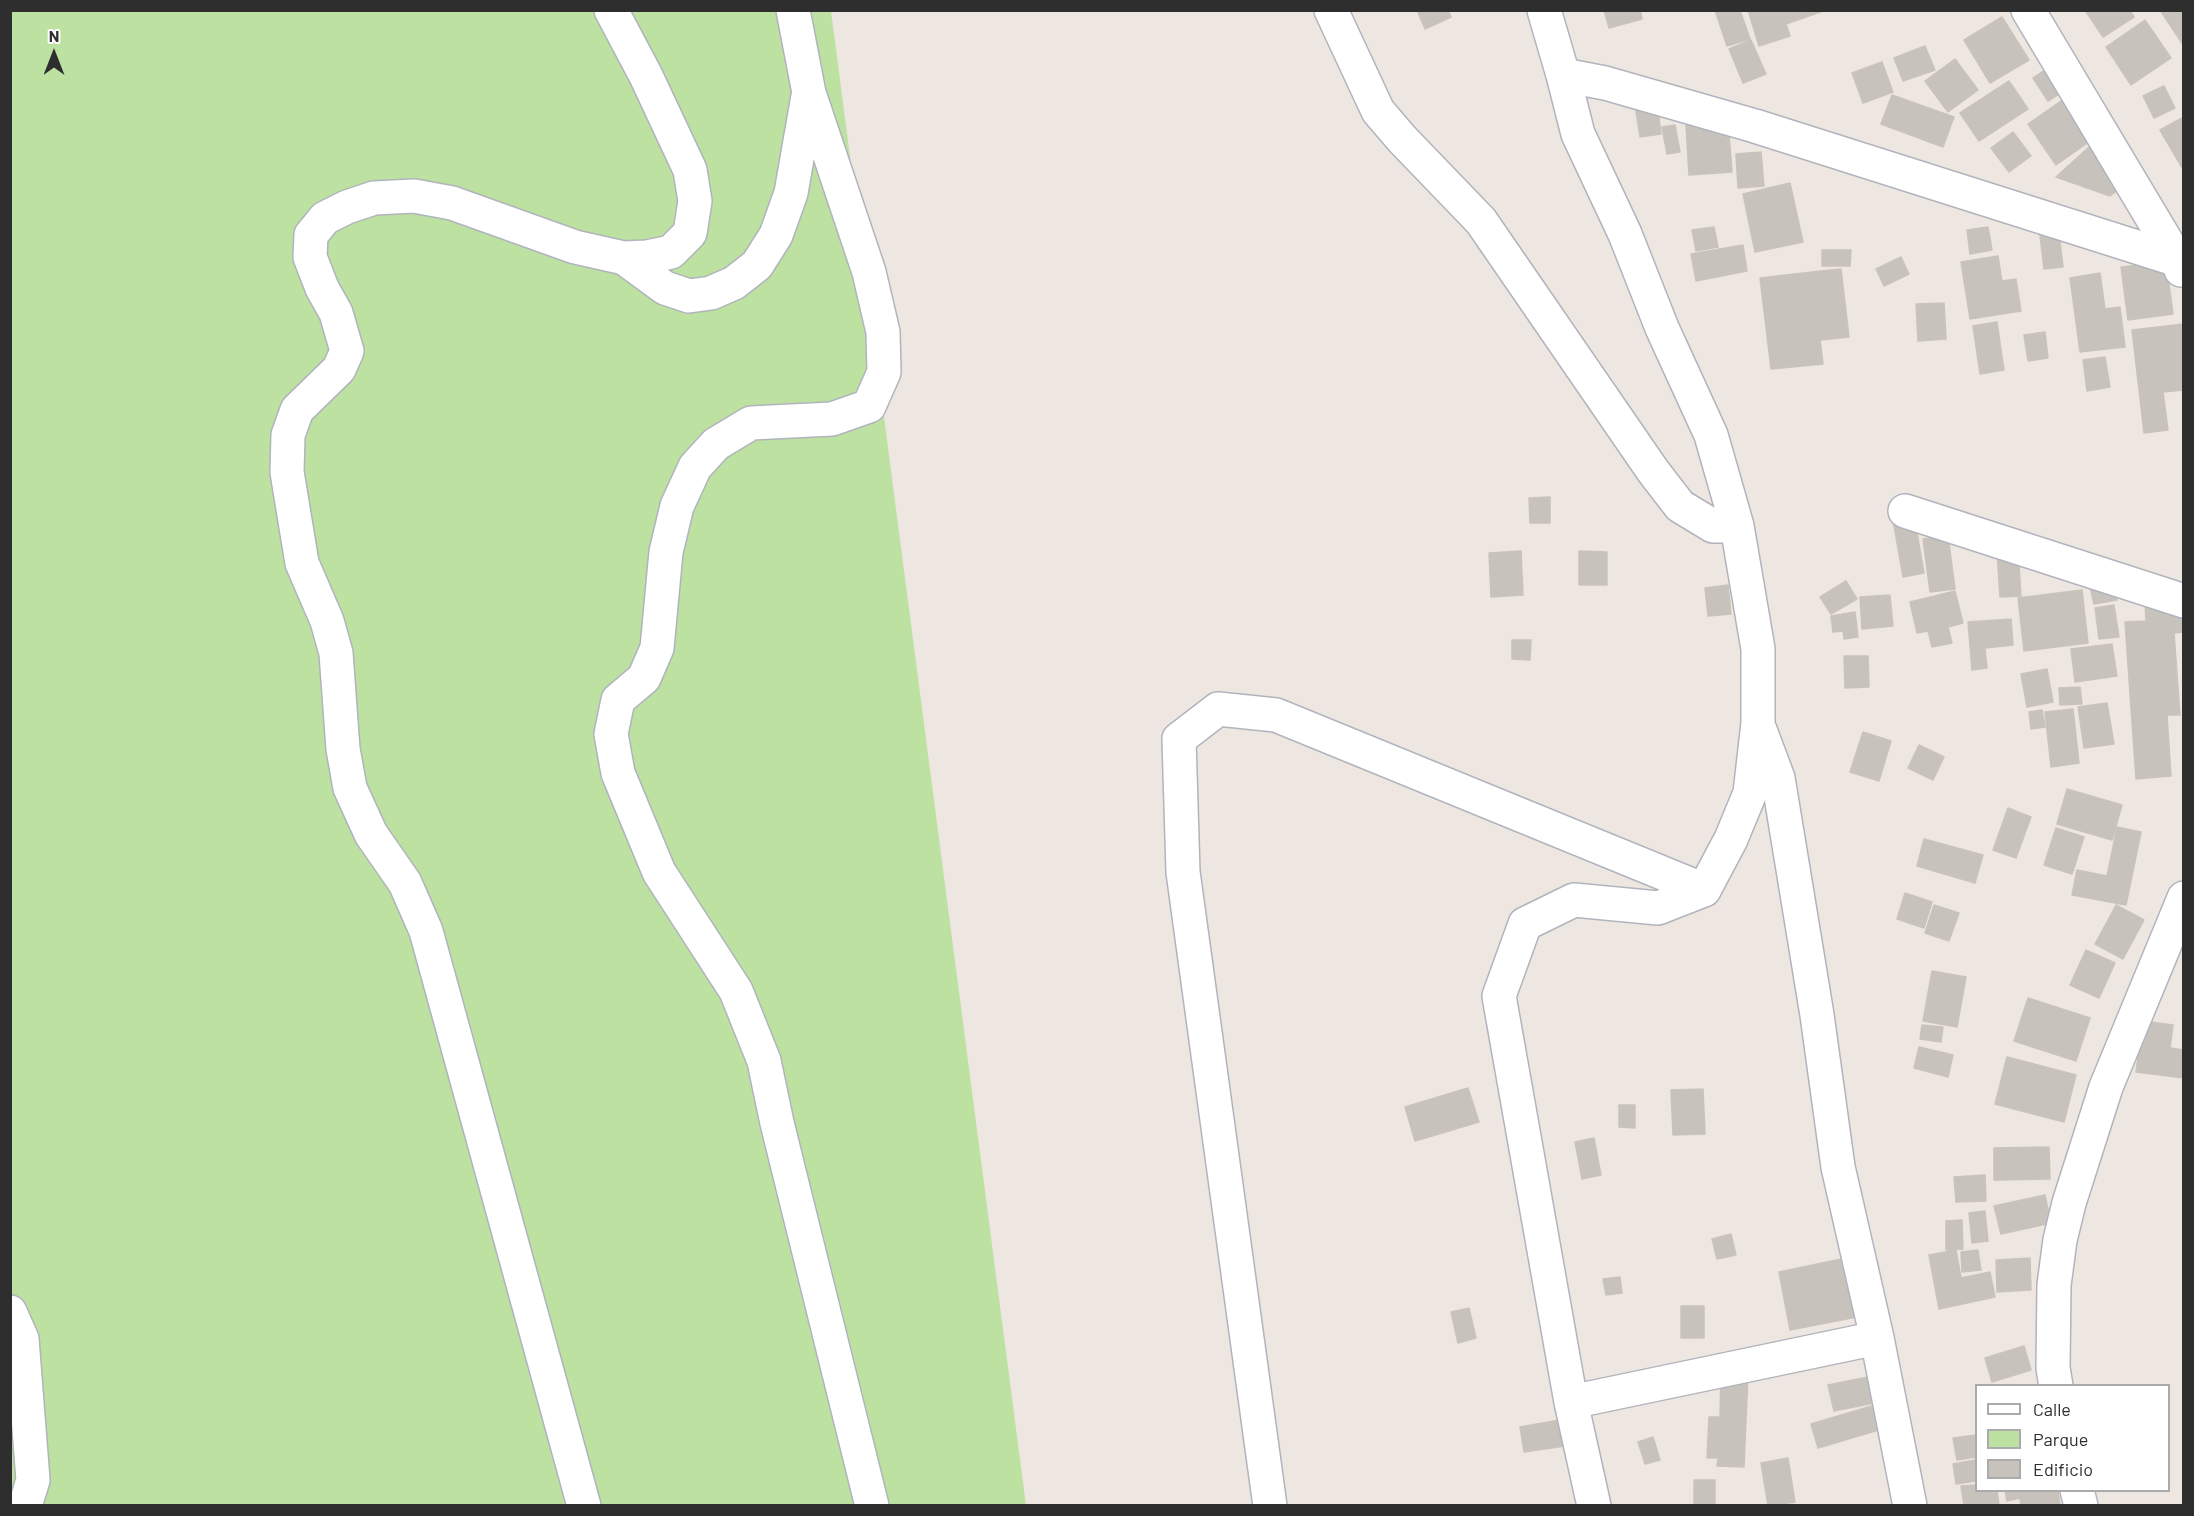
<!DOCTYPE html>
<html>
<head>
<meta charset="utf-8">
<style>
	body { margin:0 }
	#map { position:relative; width:2194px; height:1516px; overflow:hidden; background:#eee7e1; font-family:Barlow,sans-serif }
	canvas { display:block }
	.frame { position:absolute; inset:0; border:12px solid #2e2e2e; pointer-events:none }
	.legend { position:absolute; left:1975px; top:1384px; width:195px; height:108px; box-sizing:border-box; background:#fff; border:2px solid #ababab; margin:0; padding:8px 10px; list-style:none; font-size:18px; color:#2e2e2e }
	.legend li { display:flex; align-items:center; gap:12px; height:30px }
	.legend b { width:30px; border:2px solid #ababab }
	.north { position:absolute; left:24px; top:24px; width:60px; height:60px; -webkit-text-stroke:4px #fff; paint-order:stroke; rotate:0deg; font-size:16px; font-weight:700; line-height:24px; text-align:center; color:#2e2e2e }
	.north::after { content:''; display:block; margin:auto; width:21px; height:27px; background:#2e2e2e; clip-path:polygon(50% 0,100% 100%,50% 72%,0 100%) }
</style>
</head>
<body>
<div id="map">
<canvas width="2194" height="1516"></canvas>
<div class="frame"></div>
<ul class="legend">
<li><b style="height:8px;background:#fff"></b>Calle</li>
<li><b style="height:16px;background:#bce1a1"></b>Parque</li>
<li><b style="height:16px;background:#c7c2bc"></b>Edificio</li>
</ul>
<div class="north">N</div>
</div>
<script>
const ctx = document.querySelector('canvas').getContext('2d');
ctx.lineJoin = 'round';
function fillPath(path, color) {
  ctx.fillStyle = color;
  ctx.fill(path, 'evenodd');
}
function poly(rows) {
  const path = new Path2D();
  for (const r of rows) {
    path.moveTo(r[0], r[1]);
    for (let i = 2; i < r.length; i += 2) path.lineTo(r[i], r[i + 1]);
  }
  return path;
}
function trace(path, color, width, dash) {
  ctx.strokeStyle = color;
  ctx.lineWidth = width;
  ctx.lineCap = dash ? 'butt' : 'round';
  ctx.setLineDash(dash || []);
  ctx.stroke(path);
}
const green = poly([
	[10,11,831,11,1026,1505,11,1505]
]);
const building = poly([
	[1417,10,1448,10,1451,17,1425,29,1417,10],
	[1604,10,1640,10,1642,19,1609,28,1604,10],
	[1715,10,1740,10,1750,39,1727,46,1715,10],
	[1748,10,1826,10,1786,24,1790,36,1759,46,1748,10],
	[2085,10,2130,10,2134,17,2103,37,2085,10],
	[2160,10,2184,10,2184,46,2160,10],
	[2002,17,2029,60,1990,83,1964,40,2002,17],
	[2145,20,2171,58,2131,85,2106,47,2145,20],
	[1751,40,1766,74,1743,83,1729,49,1751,40],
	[1925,46,1935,70,1903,81,1894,58,1925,46],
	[1955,59,1978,90,1948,112,1925,81,1955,59],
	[1882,62,1893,92,1863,103,1852,73,1882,62],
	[2056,63,2072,86,2048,101,2033,78,2056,63],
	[2009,81,2028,109,1979,141,1960,113,2009,81],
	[2164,86,2175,108,2154,118,2143,96,2164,86],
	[2071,94,2099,135,2056,165,2028,124,2071,94],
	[1892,95,1954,117,1943,147,1881,124,1892,95],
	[1657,102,1661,134,1640,137,1635,105,1657,102],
	[2184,117,2184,171,2160,130,2184,117],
	[1728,122,1732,172,1689,175,1686,125,1728,122],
	[1675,125,1680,152,1667,154,1662,127,1675,125],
	[2013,132,2031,156,2009,172,1991,148,2013,132],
	[2090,146,2128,182,2110,196,2056,177,2090,146],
	[1761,152,1764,186,1738,188,1736,154,1761,152],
	[1790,183,1803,242,1755,252,1743,194,1790,183],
	[2058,225,2063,267,2044,269,2039,227,2058,225],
	[1714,227,1718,247,1696,251,1692,230,1714,227],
	[1988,227,1992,250,1970,254,1967,230,1988,227],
	[1743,245,1747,271,1696,281,1691,254,1743,245],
	[1822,250,1851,250,1850,266,1822,266,1822,250],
	[1998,256,2002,281,2016,279,2021,311,1970,319,1961,262,1998,256],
	[1901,257,1909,274,1884,286,1876,269,1901,257],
	[2166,262,2173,314,2128,320,2121,267,2166,262],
	[1841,269,1849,337,1820,340,1812,272,1841,269],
	[1812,272,1823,364,1771,369,1760,278,1812,272],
	[2100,273,2105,309,2120,307,2125,347,2080,352,2070,278,2100,273],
	[1944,303,1946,339,1918,341,1916,304,1944,303],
	[1997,322,2004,370,1980,374,1973,326,1997,322],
	[2184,324,2184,390,2163,392,2168,430,2144,433,2132,330,2184,324],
	[2045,332,2048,358,2028,361,2024,335,2045,332],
	[2105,357,2110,387,2087,391,2083,360,2105,357],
	[1550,497,1550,523,1530,523,1529,498,1550,497],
	[1914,516,1924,573,1903,577,1893,520,1914,516],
	[1948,535,1955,589,1930,592,1923,539,1948,535],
	[2018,550,2021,596,2000,597,1997,551,2018,550],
	[1521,551,1523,595,1491,597,1489,553,1521,551],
	[1579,551,1607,552,1607,585,1579,585,1579,551],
	[1846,581,1857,599,1831,614,1820,597,1846,581],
	[2112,582,2117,600,2094,604,2090,587,2112,582],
	[1728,585,1731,614,1708,616,1705,588,1728,585],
	[2082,590,2088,643,2024,651,2018,598,2082,590],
	[1955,591,1963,623,1948,627,1952,643,1932,647,1928,631,1917,633,1910,602,1955,591],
	[1890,595,1893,626,1862,629,1860,597,1890,595],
	[2145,601,2184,612,2184,632,2174,633,2180,715,2167,715,2171,776,2136,779,2125,622,2146,621,2145,601],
	[2114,605,2119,637,2099,639,2095,608,2114,605],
	[1855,612,1858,637,1844,639,1843,631,1833,632,1831,616,1855,612],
	[2011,619,2013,645,1985,648,1987,668,1972,670,1968,622,2011,619],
	[1512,640,1531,640,1530,660,1512,659,1512,640],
	[2112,644,2117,676,2075,682,2071,649,2112,644],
	[1844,656,1868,656,1869,687,1845,688,1844,656],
	[2047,669,2053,702,2027,707,2021,674,2047,669],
	[2080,687,2082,704,2060,705,2059,688,2080,687],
	[2107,703,2114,744,2084,748,2078,707,2107,703],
	[2073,709,2079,763,2051,767,2045,712,2073,709],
	[2042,710,2045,727,2031,729,2029,712,2042,710],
	[1863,732,1891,741,1879,781,1850,772,1863,732],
	[1919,745,1944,757,1933,780,1908,768,1919,745],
	[2067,789,2122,805,2112,840,2057,824,2067,789],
	[2008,808,2031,817,2016,858,1993,850,2008,808],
	[2117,827,2141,832,2126,905,2072,895,2077,870,2107,876,2117,827],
	[2056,828,2084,837,2072,874,2044,865,2056,828],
	[1924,839,1983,855,1975,883,1917,866,1924,839],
	[1905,893,1932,902,1924,928,1897,919,1905,893],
	[1934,905,1959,913,1949,941,1925,933,1934,905],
	[2116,905,2144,920,2123,959,2095,944,2116,905],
	[2086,950,2115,963,2099,998,2070,985,2086,950],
	[1932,971,1966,977,1957,1027,1923,1021,1932,971],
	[2028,998,2090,1018,2076,1061,2014,1041,2028,998],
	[2143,1021,2173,1025,2170,1048,2184,1050,2184,1078,2136,1072,2143,1021],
	[1922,1025,1943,1027,1941,1042,1920,1039,1922,1025],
	[1919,1047,1953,1055,1948,1077,1914,1068,1919,1047],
	[2007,1057,2076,1075,2064,1122,1995,1104,2007,1057],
	[1468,1088,1479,1122,1415,1141,1405,1107,1468,1088],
	[1703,1089,1705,1134,1673,1135,1671,1090,1703,1089],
	[1619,1105,1635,1105,1635,1128,1619,1127,1619,1105],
	[1594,1138,1601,1175,1582,1179,1575,1142,1594,1138],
	[2049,1147,2050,1179,1994,1180,1994,1148,2049,1147],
	[1985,1175,1986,1201,1956,1202,1954,1177,1985,1175],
	[2045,1195,2051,1223,2001,1234,1994,1206,2045,1195],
	[1985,1211,1988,1241,1972,1243,1969,1213,1985,1211],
	[1962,1220,1963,1249,1946,1250,1946,1221,1962,1220],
	[1731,1234,1736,1255,1717,1259,1712,1239,1731,1234],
	[1956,1250,1961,1278,1990,1272,1995,1297,1939,1309,1929,1255,1956,1250],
	[1978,1250,1981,1270,1962,1272,1961,1252,1978,1250],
	[1846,1258,1857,1317,1790,1330,1779,1272,1846,1258],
	[2030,1258,2031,1290,1997,1292,1996,1260,2030,1258],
	[1620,1277,1622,1293,1606,1295,1603,1279,1620,1277],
	[1681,1306,1704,1306,1704,1338,1681,1338,1681,1306],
	[1469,1308,1476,1338,1458,1343,1451,1312,1469,1308],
	[2024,1346,2031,1370,1992,1382,1985,1358,2024,1346],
	[1721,1373,1748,1374,1744,1467,1717,1466,1718,1458,1707,1458,1709,1417,1720,1417,1721,1373],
	[1873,1376,1879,1402,1834,1411,1828,1385,1873,1376],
	[1875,1405,1882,1429,1818,1448,1811,1424,1875,1405],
	[1560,1420,1565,1446,1524,1452,1520,1427,1560,1420],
	[1976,1435,1976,1457,1957,1460,1953,1438,1976,1435],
	[1653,1437,1660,1460,1645,1464,1638,1442,1653,1437],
	[1788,1458,1795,1502,1768,1506,1761,1463,1788,1458],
	[1976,1460,1976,1481,1956,1484,1953,1464,1976,1460],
	[1694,1480,1715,1480,1715,1506,1694,1506,1694,1480],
	[1976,1485,1976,1490,1997,1490,1999,1506,1964,1506,1961,1486,1976,1485],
	[2005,1490,2058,1490,2060,1506,2021,1506,2020,1498,2007,1501,2005,1490]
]);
const street = poly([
	[793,10,809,93,869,272,883,332,884,372,869,406,832,419,751,423,716,444,695,467,677,506,666,552,657,648,644,678,618,700,611,734,618,773,659,872,736,991,764,1061,777,1123,872,1506],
	[1331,10,1378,111,1402,139,1481,221,1653,471,1680,506,1713,526,1737,526],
	[1544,10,1563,75,1605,83,1755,126,2184,262],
	[2028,10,2178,261,2181,270],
	[1563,75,1578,134,1625,234,1662,328,1711,435,1737,526,1758,649,1758,723,1750,793,1731,839,1704,890,1658,908,1574,900,1525,924,1499,996,1571,1402,1594,1506],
	[624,258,665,288,689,296,711,293,734,283,757,265,776,235,791,193,808,96],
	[1905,511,2184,601],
	[1760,730,1778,778,1817,1015,1838,1167,1877,1338,1910,1506],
	[10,1312,22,1339,33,1480,25,1506],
	[2056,1386,2053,1368,2054,1285,2060,1240,2069,1203,2106,1087,2184,898],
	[1571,1402,1877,1338],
	[2077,1490,2081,1506],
	[584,1506,426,931,405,883,371,834,350,788,343,749,336,653,327,621,302,563,287,472,288,435,297,410,339,369,347,351,336,313,322,288,310,257,311,235,325,218,347,207,374,198,414,196,452,203,575,247,624,258,647,257,671,252,690,233,695,201,690,170,646,76,611,10],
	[1270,1506,1183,872,1179,739,1218,709,1276,715,1704,890]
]);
fillPath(green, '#bce1a1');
fillPath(building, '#c7c2bc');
trace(building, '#cac3ba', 1.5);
trace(street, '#b1b4bd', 36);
trace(street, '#fff', 33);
</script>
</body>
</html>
